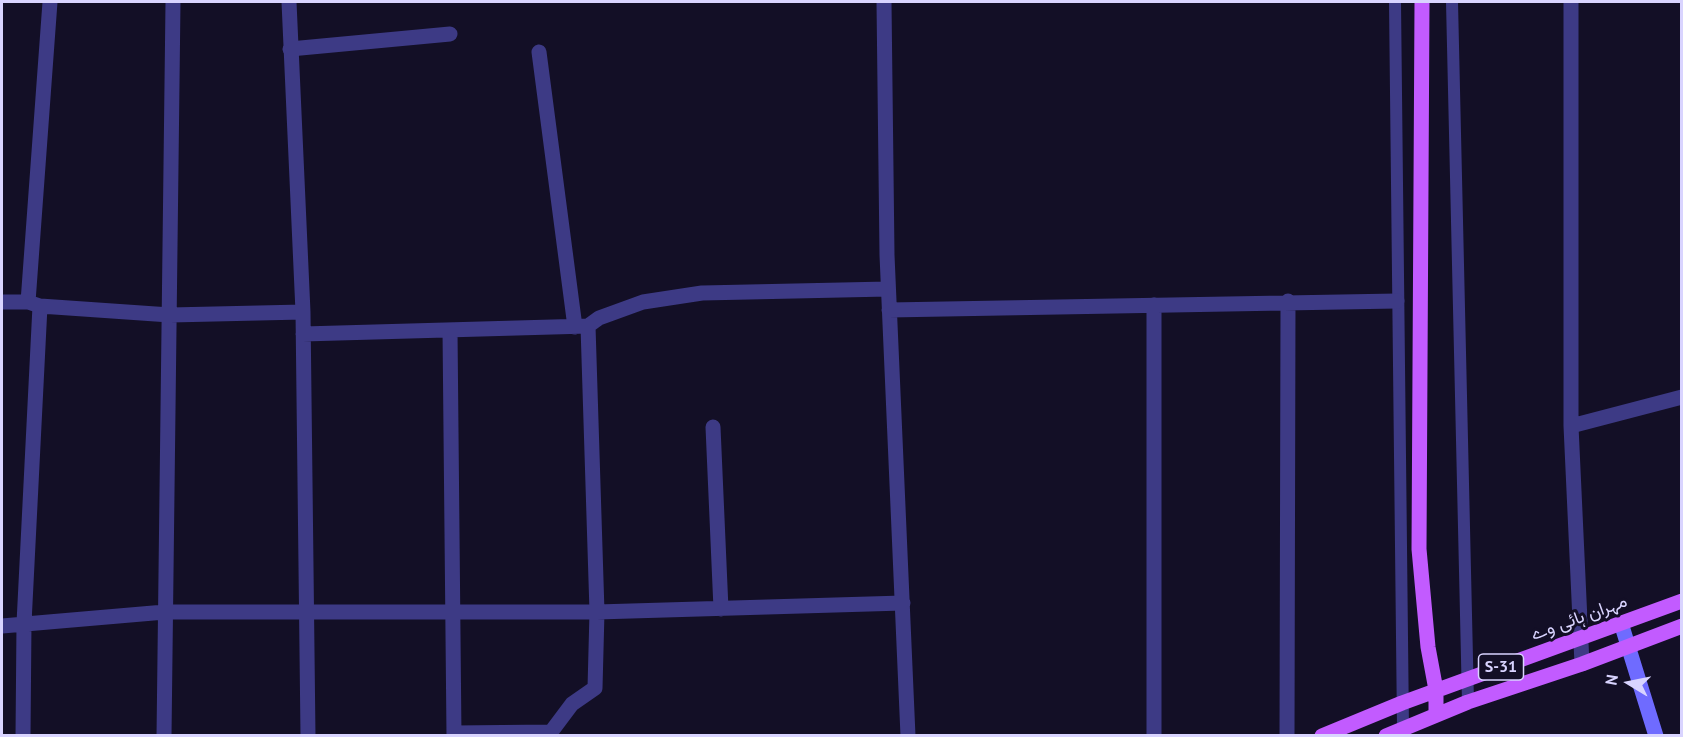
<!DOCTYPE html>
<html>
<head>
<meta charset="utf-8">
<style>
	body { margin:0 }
	#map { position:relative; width:1683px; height:737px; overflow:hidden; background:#130f26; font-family:"PT Sans",sans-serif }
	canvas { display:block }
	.frame { position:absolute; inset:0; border:3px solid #d9d4ff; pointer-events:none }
	.north { position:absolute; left:1599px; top:653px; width:60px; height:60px; -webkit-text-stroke:4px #130f26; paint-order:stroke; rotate:280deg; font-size:16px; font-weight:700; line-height:24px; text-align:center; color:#d9d4ff }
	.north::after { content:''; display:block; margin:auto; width:21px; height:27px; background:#d9d4ff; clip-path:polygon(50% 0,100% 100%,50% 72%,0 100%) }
</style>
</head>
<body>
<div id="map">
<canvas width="1683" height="737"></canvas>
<div class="frame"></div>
<div class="north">N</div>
</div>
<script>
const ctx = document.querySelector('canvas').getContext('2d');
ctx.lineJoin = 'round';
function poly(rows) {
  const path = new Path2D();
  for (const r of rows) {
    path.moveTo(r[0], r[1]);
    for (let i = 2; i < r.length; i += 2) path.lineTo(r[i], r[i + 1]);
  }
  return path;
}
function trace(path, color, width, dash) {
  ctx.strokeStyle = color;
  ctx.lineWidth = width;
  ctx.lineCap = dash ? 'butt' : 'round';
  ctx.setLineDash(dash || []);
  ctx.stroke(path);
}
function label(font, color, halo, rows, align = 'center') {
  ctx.font = font + ' "PT Sans",Vazirmatn,sans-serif';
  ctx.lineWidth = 6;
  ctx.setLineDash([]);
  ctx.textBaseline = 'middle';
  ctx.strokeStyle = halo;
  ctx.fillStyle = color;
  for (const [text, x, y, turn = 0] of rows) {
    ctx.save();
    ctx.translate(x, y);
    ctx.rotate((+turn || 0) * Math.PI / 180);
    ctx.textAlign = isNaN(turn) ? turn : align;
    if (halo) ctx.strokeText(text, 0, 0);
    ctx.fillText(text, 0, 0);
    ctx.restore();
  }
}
const lane = poly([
	[1395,2,1403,728],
	[1452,2,1468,702]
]);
const street = poly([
	[289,2,303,312,308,736],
	[884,2,887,255,908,736],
	[1571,2,1571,426,1582,664],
	[290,49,450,34],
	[539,52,575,327],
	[2,302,28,302,40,306,170,315,303,312],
	[28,302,50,2],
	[889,310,1397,301],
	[450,330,454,736],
	[303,334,588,326,599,318,643,302,702,293,888,289],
	[1571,426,1682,397],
	[713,427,721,609],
	[2,626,165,612,597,612,903,603],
	[454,733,551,732],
	[23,736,24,623,40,306],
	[164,736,173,2],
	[551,736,551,732,572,704,595,688,597,612,588,326],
	[1154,736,1154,305],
	[1287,736,1288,301]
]);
const secondary = poly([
	[1621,623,1656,736]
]);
const primary = poly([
	[1422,2,1419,549,1428,647,1436,690,1436,715],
	[1322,736,1402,703,1682,601],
	[1386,736,1468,702,1582,664,1682,626]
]);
const shields = [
	[1501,667,45]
];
const shieldNames = [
	["S-31",1501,667]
];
const streetNames = [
	["مہران ہائی وے",1579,618,-20]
];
trace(lane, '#3d3a85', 12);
trace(street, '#3d3a85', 15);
trace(secondary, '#6f6bff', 15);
trace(primary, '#c25bff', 15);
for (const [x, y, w] of shields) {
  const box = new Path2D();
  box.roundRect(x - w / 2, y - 13, w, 26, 4.5);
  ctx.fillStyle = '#130f26';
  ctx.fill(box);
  trace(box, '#d9d4ff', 1.5);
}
label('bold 16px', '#d9d4ff', null, shieldNames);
label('18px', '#d9d4ff', '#130f26', streetNames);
</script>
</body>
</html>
